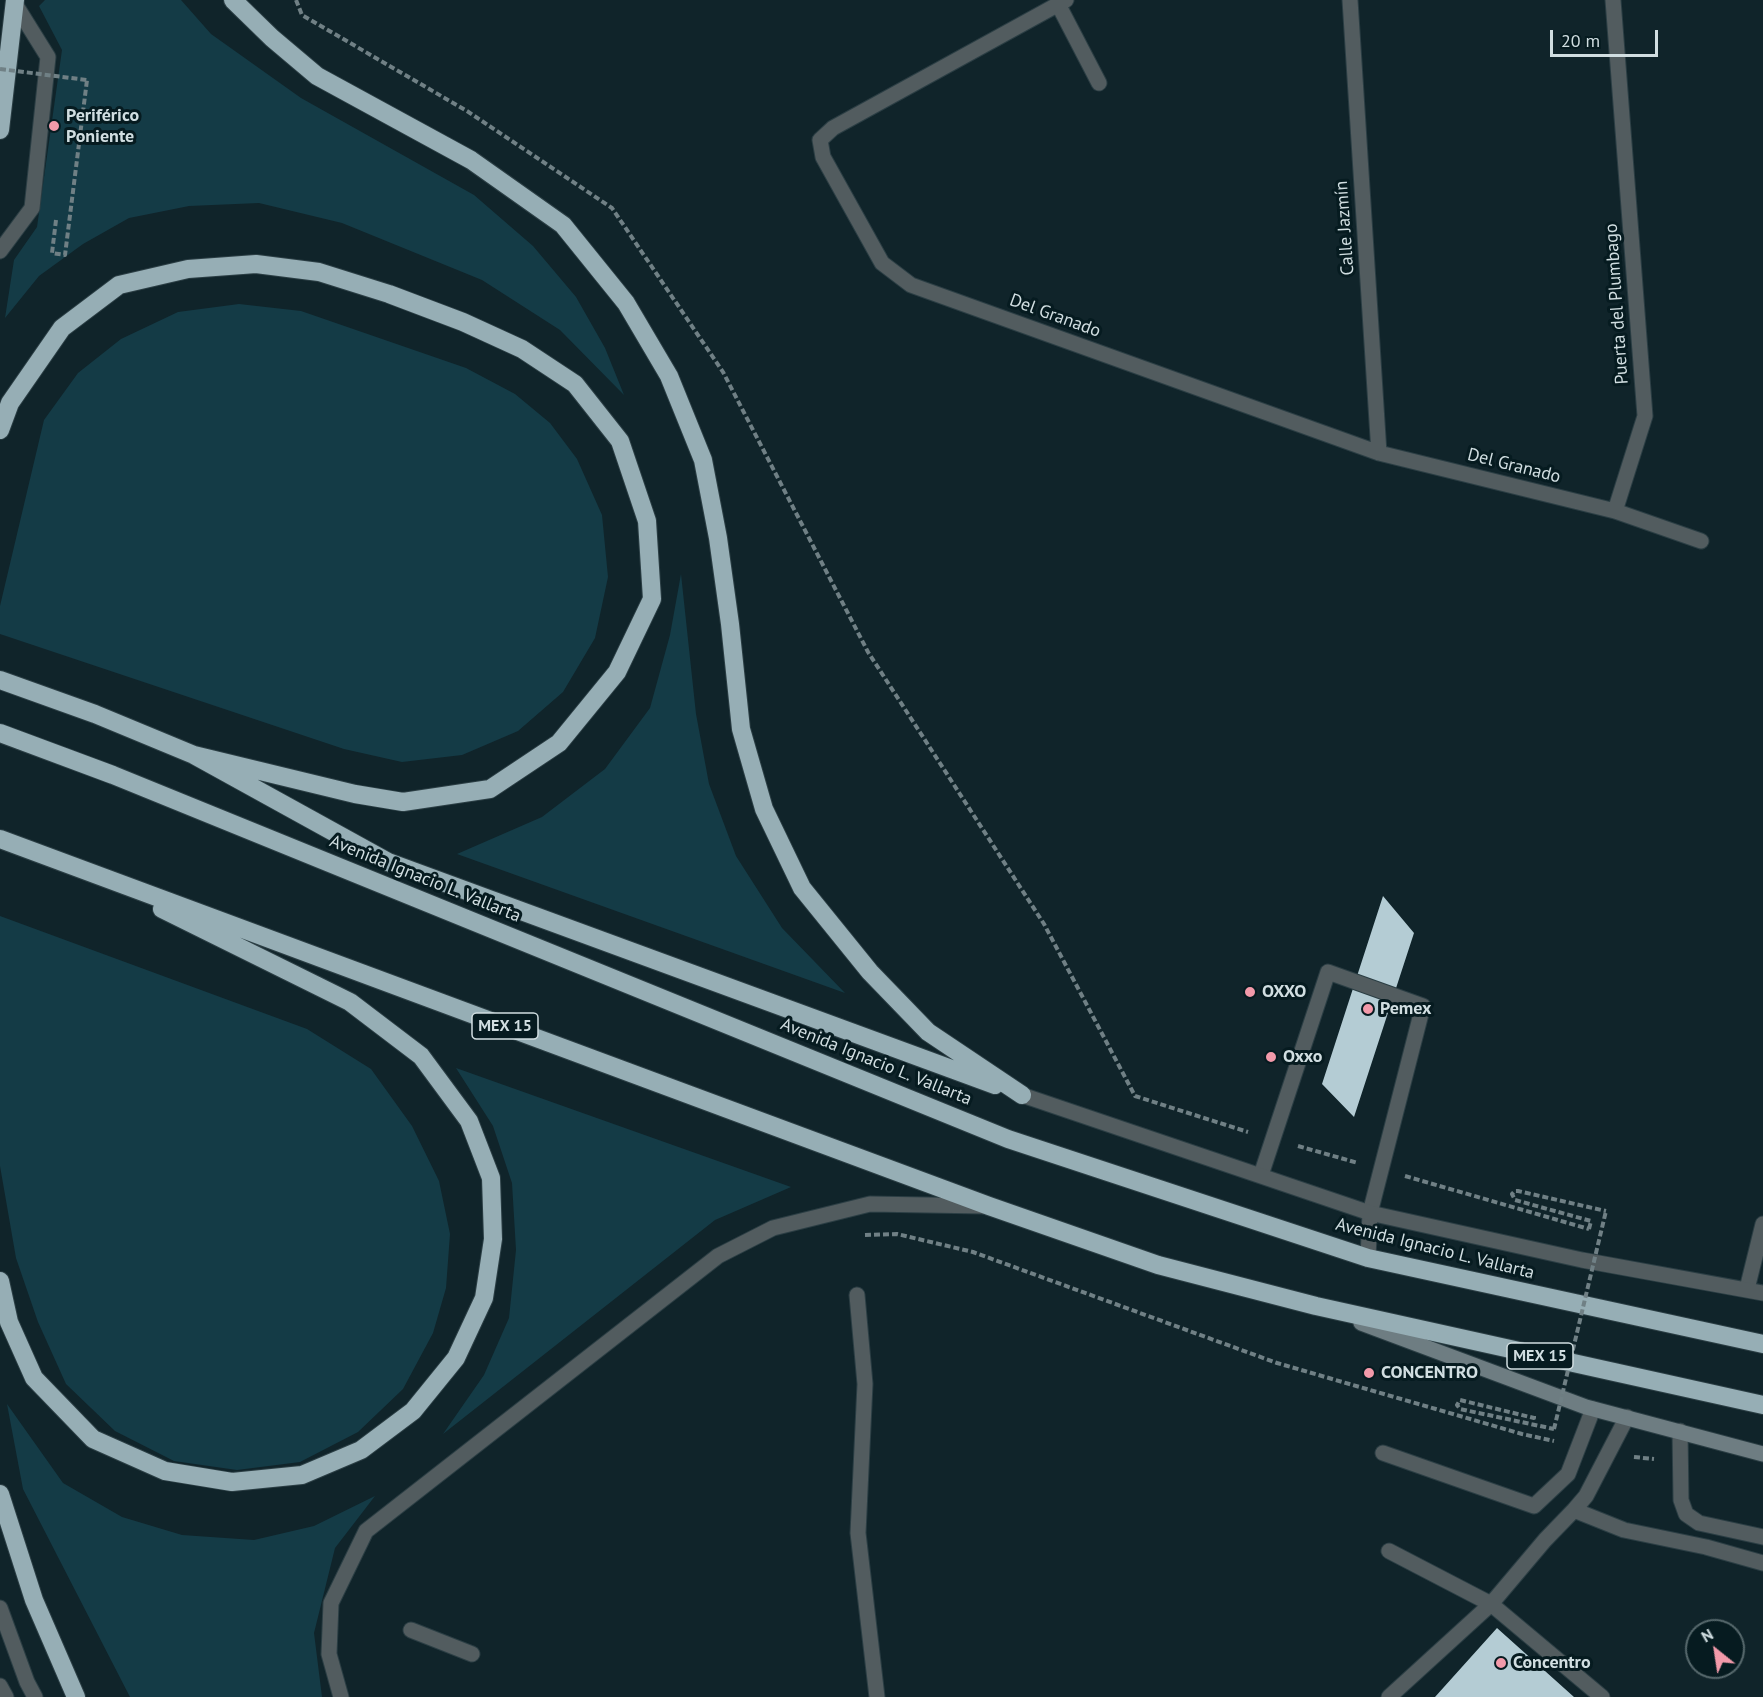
<!DOCTYPE html>
<html>
<head>
<meta charset="utf-8">
<style>
	body { margin:0 }
	#map { position:relative; width:1763px; height:1697px; overflow:hidden; background:#10242a; font-family:"PT Sans",sans-serif }
	canvas { display:block }
	.north { position:absolute; left:1685px; top:1619px; width:60px; height:60px; box-sizing:border-box; background:#061b20; border:2px solid #57696d; border-radius:50%; rotate:330deg; font-size:16px; font-weight:700; line-height:24px; text-align:center; color:#d1dee1 }
	.north::after { content:''; display:block; margin:auto; width:21px; height:27px; background:#f39aaa; clip-path:polygon(50% 0,100% 100%,50% 72%,0 100%) }
	.scale { position:absolute; left:1550px; top:30px; width:108px; height:27px; box-sizing:border-box; border:3px solid #d1dee1; border-top:0; padding-left:8px; font-size:18px; line-height:21px; white-space:nowrap; color:#d1dee1; -webkit-text-stroke:4px #061b20; paint-order:stroke }
</style>
</head>
<body>
<div id="map">
<canvas width="1763" height="1697"></canvas>
<div class="north">N</div>
<div class="scale">20 m</div>
</div>
<script>
const ctx = document.querySelector('canvas').getContext('2d');
ctx.lineJoin = 'round';
function fillPath(path, color) {
  ctx.fillStyle = color;
  ctx.fill(path, 'evenodd');
}
function poly(rows) {
  const path = new Path2D();
  for (const r of rows) {
    path.moveTo(r[0], r[1]);
    for (let i = 2; i < r.length; i += 2) path.lineTo(r[i], r[i + 1]);
  }
  return path;
}
function trace(path, color, width, dash) {
  ctx.strokeStyle = color;
  ctx.lineWidth = width;
  ctx.lineCap = dash ? 'butt' : 'round';
  ctx.setLineDash(dash || []);
  ctx.stroke(path);
}
function label(font, color, halo, rows, align = 'center') {
  ctx.font = font + ' "PT Sans",sans-serif';
  ctx.lineWidth = 6;
  ctx.setLineDash([]);
  ctx.textBaseline = 'middle';
  ctx.strokeStyle = halo;
  ctx.fillStyle = color;
  for (const [text, x, y, turn = 0] of rows) {
    ctx.save();
    ctx.translate(x, y);
    ctx.rotate((+turn || 0) * Math.PI / 180);
    ctx.textAlign = isNaN(turn) ? turn : align;
    if (halo) ctx.strokeText(text, 0, 0);
    ctx.fillText(text, 0, 0);
    ctx.restore();
  }
}
const green = poly([
	[45,0,181,0,211,34,301,98,474,195,533,246,576,297,605,348,624,395,560,330,482,280,342,223,259,203,189,206,129,218,83,244,39,276,5,318,14,260,37,227,62,50,39,6],
	[239,304,301,311,466,368,515,394,550,423,577,459,602,515,608,577,595,638,563,692,518,731,462,755,402,762,344,749,0,634,0,606,44,420,78,373,121,339,178,312],
	[681,574,696,714,709,784,736,856,782,928,845,993,457,854,542,817,605,769,650,708,670,635],
	[0,916,307,1029,371,1069,412,1126,439,1181,450,1234,446,1288,433,1333,403,1389,358,1432,300,1462,237,1470,174,1461,115,1431,66,1384,38,1322,16,1258,0,1166],
	[456,1068,791,1187,715,1220,443,1434,484,1375,509,1318,516,1250,512,1183,493,1126],
	[7,1404,63,1483,122,1517,182,1535,254,1540,314,1526,375,1496,335,1548,314,1633,322,1697,130,1697,23,1489]
]);
const building = poly([
	[1383,896,1414,933,1354,1117,1322,1084],
	[1497,1628,1574,1697,1435,1697]
]);
const path = poly([
	[296,0,302,15,467,111,612,208,723,372,868,652,1044,924,1135,1096,1248,1132],
	[56,220,52,253,65,255,87,80],
	[1298,1146,1358,1163],
	[1405,1176,1589,1229],
	[1589,1229,1591,1221,1515,1200,1512,1194,1515,1191,1518,1191,1606,1211],
	[865,1235,897,1234,973,1252,1277,1363,1522,1434,1554,1441],
	[1534,1416,1534,1418,1460,1400,1457,1405,1460,1409,1554,1429],
	[1634,1457,1654,1459]
]);
const lane = poly([
	[0,251,32,208,48,57,15,4],
	[1261,1175,1328,972,1423,1006,1370,1213,1368,1258],
	[1747,1289,1763,1224],
	[857,1295,865,1384,858,1533,877,1697],
	[1680,1431,1681,1500,1686,1514,1699,1523,1763,1537],
	[1383,1453,1534,1506,1568,1474,1593,1409],
	[1574,1510,1624,1530,1706,1547,1763,1563],
	[1389,1551,1491,1604,1602,1697],
	[0,1608,27,1682,35,1697],
	[411,1630,472,1654],
	[0,1686,6,1697],
	[1389,1697,1491,1604,1545,1540,1574,1510,1586,1496,1627,1417]
]);
const street = poly([
	[1066,0,833,128,820,140,823,157,882,263,911,285,1379,453,1615,511,1701,541],
	[1350,0,1379,453],
	[1613,0,1645,416,1615,511],
	[1059,6,1099,83],
	[1022,1095,1370,1213,1582,1260,1763,1293],
	[341,1697,329,1654,331,1603,366,1531,718,1256,773,1228,870,1204,983,1206]
]);
const secondary = poly([
	[1361,1323,1586,1407,1763,1454]
]);
const highway = poly([
	[233,0,272,38,317,76,471,160,563,225,626,303,669,376,703,460,718,538,730,624,741,729,764,809,802,888,870,972,928,1032,1022,1095],
	[0,130,15,0],
	[0,430,10,403,62,328,119,285,188,269,256,264,319,272,389,294,463,322,522,349,575,384,620,441,647,521,652,599,617,672,559,743,490,789,403,802,355,794,194,755],
	[0,680,95,714,194,755,388,862,995,1085],
	[0,733,113,775,1008,1139,1368,1258,1763,1344],
	[0,839,989,1206,1158,1265,1316,1306,1763,1405],
	[0,1281,9,1322,34,1378,93,1439,165,1471,232,1482,302,1475,361,1450,413,1411,456,1358,484,1298,493,1239,491,1178,469,1121,421,1056,350,1002,162,909],
	[0,1494,34,1600,76,1697]
]);
const pathBridge = poly([
	[0,69,87,80],
	[1554,1429,1606,1211]
]);
const markers = [
	[54,126,6,"#f39aaa"],
	[1250,992,6,"#f39aaa"],
	[1368,1009,6,"#f39aaa"],
	[1271,1057,6,"#f39aaa"],
	[1369,1373,6,"#f39aaa"],
	[1501,1663,6,"#f39aaa"]
];
const shields = [
	[505,1026,66],
	[1540,1356,66]
];
const shieldNames = [
	["MEX 15",505,1026],
	["MEX 15",1540,1356]
];
const poiNames = [
	["Periférico",66,116],
	["Poniente",66,137],
	["OXXO",1262,992],
	["Pemex",1380,1009],
	["Oxxo",1283,1057],
	["CONCENTRO",1381,1373],
	["Concentro",1513,1663]
];
const streetNames = [
	["Calle Jazmín",1345,228,-94],
	["Puerta del Plumbago",1617,304,-94],
	["Del Granado",1055,316,20],
	["Del Granado",1514,466,14],
	["Avenida Ignacio L. Vallarta",425,879,22],
	["Avenida Ignacio L. Vallarta",876,1062,22],
	["Avenida Ignacio L. Vallarta",1435,1249,14]
];
fillPath(green, '#143b46');
fillPath(building, '#b4ccd4');
trace(lane, '#2b3e44', 17);
trace(street, '#2b3e44', 17);
trace(secondary, '#2b3e44', 17);
trace(highway, '#2b3e44', 20);
trace(path, '#708085', 4, [6, 3]);
trace(lane, '#525c5f', 15);
trace(street, '#525c5f', 15);
trace(secondary, '#6e7d82', 15);
trace(highway, '#96aeb5', 18);
trace(pathBridge, '#708085', 4, [6, 3]);
for (const [x, y, r, color] of markers) {
  const dot = new Path2D();
  dot.arc(x, y, r, 0, 2 * Math.PI);
  ctx.fillStyle = color;
  ctx.fill(dot);
  trace(dot, '#061b20', 2);
}
for (const [x, y, w] of shields) {
  const box = new Path2D();
  box.roundRect(x - w / 2, y - 13, w, 26, 4.5);
  ctx.fillStyle = '#061b20';
  ctx.fill(box);
  trace(box, '#d1dee1', 1.5);
}
label('bold 16px', '#d1dee1', null, shieldNames);
label('bold 18px', '#d1dee1', '#061b20', poiNames, 'left');
label('18px', '#d1dee1', '#061b20', streetNames);
</script>
</body>
</html>
